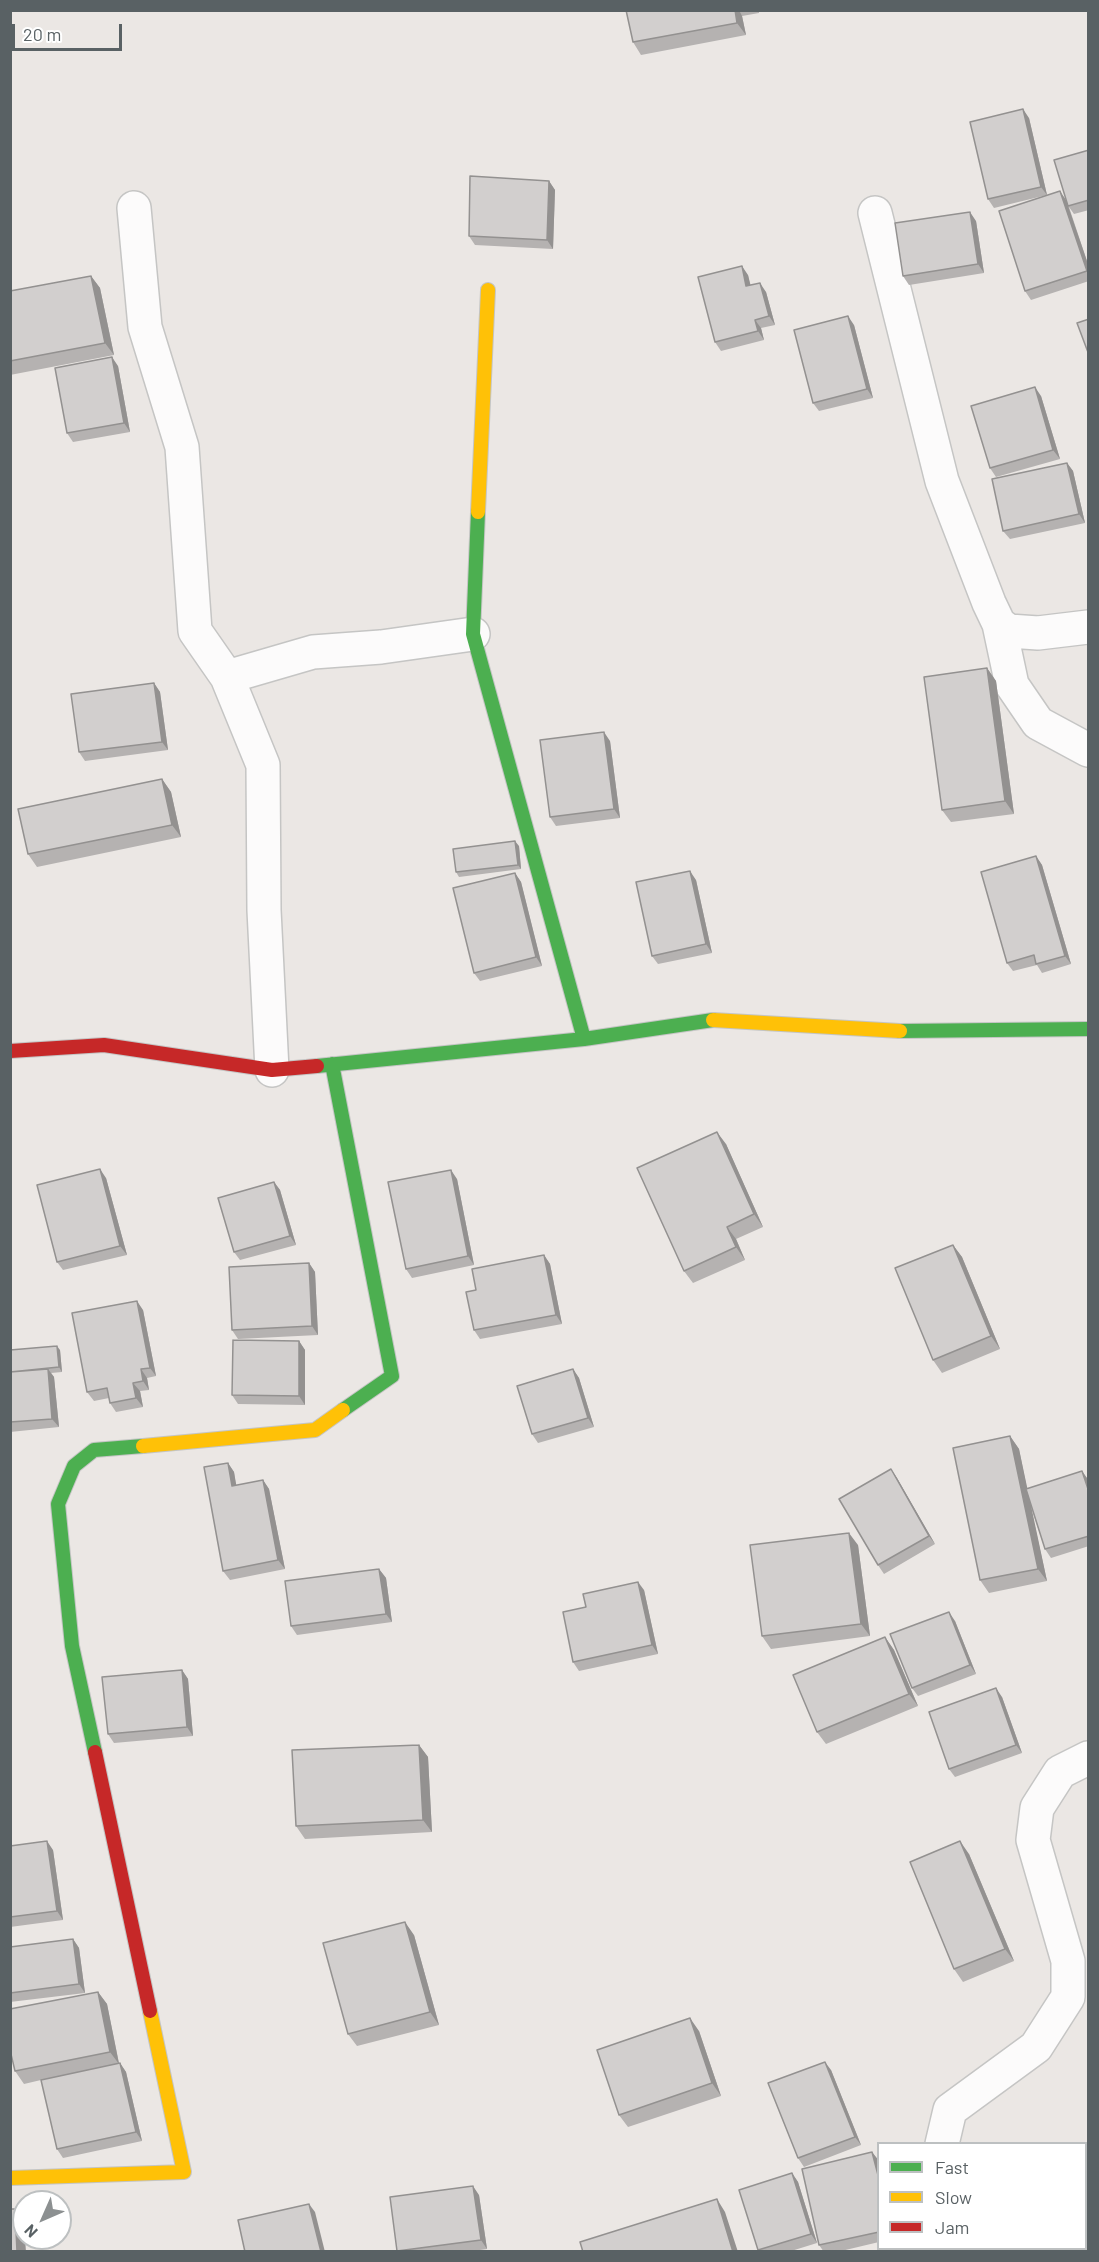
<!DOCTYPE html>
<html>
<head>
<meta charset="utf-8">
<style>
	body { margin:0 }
	#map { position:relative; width:1099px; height:2262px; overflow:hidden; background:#ebe7e4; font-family:Barlow,sans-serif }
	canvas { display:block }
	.frame { position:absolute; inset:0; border:12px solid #596164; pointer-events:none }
	.legend { position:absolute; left:877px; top:2142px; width:210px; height:108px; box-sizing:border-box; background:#fff; border:2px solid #bdc0c1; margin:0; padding:8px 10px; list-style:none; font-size:18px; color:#596164 }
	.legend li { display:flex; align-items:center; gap:12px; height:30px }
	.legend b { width:30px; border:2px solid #bdc0c1 }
	.north { position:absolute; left:12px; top:2190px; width:60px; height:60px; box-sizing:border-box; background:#fff; border:2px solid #bdc0c1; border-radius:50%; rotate:225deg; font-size:16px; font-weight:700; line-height:24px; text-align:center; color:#596164 }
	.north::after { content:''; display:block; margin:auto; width:21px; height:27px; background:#8c9091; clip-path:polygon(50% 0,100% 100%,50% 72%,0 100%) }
	.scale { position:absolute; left:12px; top:24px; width:110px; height:27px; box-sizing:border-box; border:3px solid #596164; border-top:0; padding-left:8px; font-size:18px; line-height:21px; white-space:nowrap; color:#596164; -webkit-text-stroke:4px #fff; paint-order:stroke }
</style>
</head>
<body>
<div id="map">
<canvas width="1099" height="2262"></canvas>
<div class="frame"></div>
<ul class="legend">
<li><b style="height:8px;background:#4caf50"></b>Fast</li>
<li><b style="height:8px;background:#ffc107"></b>Slow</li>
<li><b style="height:8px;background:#c62828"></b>Jam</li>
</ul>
<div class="north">N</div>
<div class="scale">20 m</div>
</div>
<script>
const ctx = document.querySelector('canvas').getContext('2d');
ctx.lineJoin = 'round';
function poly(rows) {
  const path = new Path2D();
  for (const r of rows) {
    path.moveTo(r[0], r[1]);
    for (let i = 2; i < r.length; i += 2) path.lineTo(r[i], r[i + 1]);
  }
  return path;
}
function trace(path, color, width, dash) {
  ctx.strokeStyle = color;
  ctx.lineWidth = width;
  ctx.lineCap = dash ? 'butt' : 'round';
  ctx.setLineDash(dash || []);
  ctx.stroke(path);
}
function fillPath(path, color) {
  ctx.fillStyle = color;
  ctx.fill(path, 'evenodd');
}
const street = poly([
	[134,208,145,327,182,447,195,631,227,677],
	[875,213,942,481,989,603,999,624,1009,631,1038,633,1088,627],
	[999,624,1012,685,1038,723,1088,750],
	[272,1070,264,910,263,765,227,677,313,652,381,647,473,634],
	[942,2144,950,2110,1036,2047,1068,1997,1068,1961,1033,1840,1037,1808,1060,1772,1088,1758],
	[937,2248,937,2252]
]);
const fast = poly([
	[478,512,473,634,584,1039],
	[900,1031,1088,1029],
	[332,1064,392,1376,343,1410],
	[317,1066,584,1039,713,1020],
	[95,1752,72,1646,58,1504,74,1466,94,1450,143,1446]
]);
const slow = poly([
	[478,512,488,290],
	[713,1020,900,1031],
	[143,1446,315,1430,343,1410],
	[10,2178,184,2172,150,2011]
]);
const jam = poly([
	[10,1051,104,1045,272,1070,317,1066],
	[95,1752,150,2011]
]);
const wall = poly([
	[626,10,759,10,759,13,742,16,746,35,641,55,633,42],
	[1029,118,1047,195,994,208,988,199],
	[1089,150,1089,210,1074,214,1069,207,1089,267,1089,281,1031,300,1025,291],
	[549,181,555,190,553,249,475,245,469,236],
	[976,221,984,273,909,285,903,276],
	[748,275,750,285,766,292,775,325,761,328,764,340,721,351,715,342],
	[91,276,100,288,114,355,10,375,10,291],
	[854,325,873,398,819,411,813,403],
	[118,366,130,432,73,442,67,433],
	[1041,396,1060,459,996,477,990,468],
	[1067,463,1073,471,1085,523,1010,539,1003,531],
	[987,668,996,681,1014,814,951,822,942,810],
	[154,683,160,692,168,750,85,761,79,752],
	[610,741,620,818,556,826,550,817],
	[162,779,171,792,181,837,37,867,28,854],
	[519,846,521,869,459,877,456,872],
	[1036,856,1042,865,1071,964,1042,973,1037,965,1013,971,1007,963],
	[515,873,521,882,542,966,480,981,474,973],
	[696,880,712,953,658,964,652,956],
	[726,1144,763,1227,736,1239,745,1260,693,1283,684,1271],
	[106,1178,127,1255,63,1270,57,1262],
	[457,1179,474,1265,412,1278,406,1269],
	[274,1182,280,1190,296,1245,240,1260,234,1252],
	[953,1245,962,1257,1000,1349,942,1373,933,1360],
	[544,1255,550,1264,562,1324,480,1339,474,1330,476,1290],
	[309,1263,315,1272,318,1335,238,1339,232,1330],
	[143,1310,156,1376,147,1378,149,1390,140,1391,143,1407,116,1412,110,1403,109,1398,94,1401,87,1392],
	[299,1341,305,1350,305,1405,238,1404,232,1395],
	[10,1350,60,1350,62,1372,51,1373,54,1377,59,1427,10,1432],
	[573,1369,579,1378,594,1427,538,1443,532,1434],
	[1010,1436,1019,1449,1027,1489,1082,1471,1089,1481,1089,1546,1051,1558,1045,1549,1030,1504,1047,1581,989,1593,980,1580],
	[228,1463,234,1472,236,1486,263,1480,269,1489,285,1569,230,1580,223,1571],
	[891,1469,897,1478,935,1544,884,1574,878,1565],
	[858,1545,870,1636,771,1649,762,1636],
	[379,1569,386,1578,392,1622,297,1635,291,1626],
	[644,1590,658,1654,579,1671,573,1662,586,1607],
	[955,1621,976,1674,918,1696,912,1688],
	[885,1637,894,1650,918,1706,826,1744,817,1732],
	[182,1670,188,1679,193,1736,114,1743,108,1734],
	[1002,1697,1022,1753,955,1777,949,1769],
	[419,1745,428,1757,432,1832,305,1839,296,1826],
	[10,1846,53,1850,63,1920,10,1927],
	[969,1854,1014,1961,963,1982,954,1969],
	[414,1935,439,2025,357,2046,348,2034],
	[73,1939,79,1948,85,1993,10,2002,10,1947],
	[98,1992,107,2004,119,2063,120,2063,126,2072,142,2141,63,2158,57,2149,41,2080,24,2084,15,2071],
	[699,2031,721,2096,628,2127,619,2115],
	[831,2070,861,2145,804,2167,798,2158],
	[872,2152,879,2161,879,2242,837,2252,824,2252,819,2245],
	[792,2173,798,2182,817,2243,788,2252,759,2252,758,2250],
	[479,2195,487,2249,466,2252,398,2252],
	[985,2248,1085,2248,1087,2252,986,2252]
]);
const shadedWall = poly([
	[735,10,739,10,742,16,746,35,737,23],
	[1023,109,1029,118,1047,195,1041,187],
	[549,181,555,190,553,249,547,240],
	[1060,191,1066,200,1089,267,1089,274,1087,271],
	[970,212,976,221,984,273,978,264],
	[742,266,748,275,753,295,746,286],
	[91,276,100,288,114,355,105,343],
	[760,283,766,292,775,325,769,316],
	[848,316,854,325,873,398,867,389],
	[755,320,761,328,764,340,758,331],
	[112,357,118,366,130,432,124,423],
	[1035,387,1041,396,1060,459,1053,450],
	[1067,463,1073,471,1085,523,1079,514],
	[987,668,996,681,1014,814,1005,801],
	[154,683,160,692,168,750,162,742],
	[604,732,610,741,620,818,614,809],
	[162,779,171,792,181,837,172,825],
	[515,841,519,846,521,869,518,865],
	[1036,856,1042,865,1071,964,1065,956],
	[690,871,696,880,712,953,706,944],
	[515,873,521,882,542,966,536,957],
	[717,1132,726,1144,763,1227,754,1214],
	[100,1169,106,1178,127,1255,120,1246],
	[451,1170,457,1179,474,1265,468,1256],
	[274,1182,280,1190,296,1245,290,1236],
	[727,1227,736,1239,745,1260,736,1247],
	[953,1245,962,1257,1000,1349,991,1336],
	[544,1255,550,1264,562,1324,556,1315],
	[309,1263,315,1272,318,1335,312,1326],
	[137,1301,143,1310,156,1376,150,1368],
	[299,1341,305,1350,305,1405,299,1396],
	[57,1346,60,1350,62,1372,59,1367],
	[48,1369,54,1377,59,1427,52,1419],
	[141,1369,147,1378,149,1390,143,1381],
	[573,1369,579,1378,594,1427,588,1418],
	[133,1383,140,1391,143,1407,136,1398],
	[1010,1436,1019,1449,1047,1581,1038,1569],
	[228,1463,234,1472,238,1495,232,1486],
	[891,1469,897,1478,935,1544,929,1536],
	[1082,1471,1089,1481,1089,1492],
	[263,1480,269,1489,285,1569,278,1560],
	[849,1533,858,1545,870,1636,861,1624],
	[379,1569,386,1578,392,1622,386,1614],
	[638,1582,644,1590,658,1654,652,1645],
	[949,1612,955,1621,976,1674,970,1665],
	[885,1637,894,1650,918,1706,909,1694],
	[182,1670,188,1679,193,1736,187,1727],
	[996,1688,1002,1697,1022,1753,1016,1745],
	[419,1745,428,1757,432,1832,423,1820],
	[47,1841,53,1850,63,1920,57,1911],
	[960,1841,969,1854,1014,1961,1005,1949],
	[405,1922,414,1935,439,2025,430,2012],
	[73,1939,79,1948,85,1993,79,1984],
	[98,1992,107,2004,119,2064,110,2052],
	[690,2018,699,2031,721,2096,712,2083],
	[825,2062,831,2070,861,2145,855,2137],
	[120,2063,126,2072,142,2141,136,2132],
	[872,2152,879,2161,879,2179],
	[792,2173,798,2182,817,2243,811,2234],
	[473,2186,479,2195,487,2249,481,2240],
	[717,2199,725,2212,738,2252,733,2252],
	[309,2204,315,2212,325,2252,321,2252],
	[15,2209,24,2222,24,2238,25,2238,26,2252,17,2252]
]);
const building = poly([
	[626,10,735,10,737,23,633,42,626,10],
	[1023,109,1041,187,988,199,970,122,1023,109],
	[1089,150,1089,200,1068,206,1054,160,1089,150],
	[470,176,549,181,547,240,469,236,470,176],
	[1060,191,1087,271,1025,291,999,211,1060,191],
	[970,212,978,264,903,276,895,223,970,212],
	[742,266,746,286,760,283,769,316,755,320,758,331,715,342,698,277,742,266],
	[91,276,105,343,10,361,10,291,91,276],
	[848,316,867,389,813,403,794,330,848,316],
	[1089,319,1089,355,1077,323,1089,319],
	[112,357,124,423,67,433,55,368,112,357],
	[1035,387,1053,450,990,468,971,406,1035,387],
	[1067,463,1079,514,1003,531,992,479,1067,463],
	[987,668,1005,801,942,810,924,677,987,668],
	[154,683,162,742,79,752,71,694,154,683],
	[604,732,614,809,550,817,540,740,604,732],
	[162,779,172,825,28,854,18,809,162,779],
	[515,841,518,865,456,872,453,849,515,841],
	[1036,856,1065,956,1036,964,1034,955,1007,963,981,872,1036,856],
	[690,871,706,944,652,956,636,882,690,871],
	[515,873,536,957,474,973,453,888,515,873],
	[717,1132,754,1214,727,1227,736,1247,684,1271,637,1168,717,1132],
	[100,1169,120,1246,57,1262,37,1185,100,1169],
	[451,1170,468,1256,406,1269,388,1182,451,1170],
	[274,1182,290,1236,234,1252,218,1198,274,1182],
	[953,1245,991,1336,933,1360,895,1268,953,1245],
	[544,1255,556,1315,474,1330,466,1292,476,1290,472,1269,544,1255],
	[309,1263,312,1326,232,1330,229,1267,309,1263],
	[137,1301,150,1368,141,1369,143,1381,133,1383,136,1398,110,1403,107,1388,87,1392,72,1313,137,1301],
	[233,1340,299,1341,299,1396,232,1395,233,1340],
	[57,1346,59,1367,10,1372,10,1350,57,1346],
	[48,1369,52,1419,10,1422,10,1372,48,1369],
	[573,1369,588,1418,532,1434,517,1386,573,1369],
	[1010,1436,1038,1569,980,1580,953,1448,1010,1436],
	[228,1463,232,1486,263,1480,278,1560,223,1571,204,1467,228,1463],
	[891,1469,929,1536,878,1565,839,1499,891,1469],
	[1082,1471,1089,1492,1089,1536,1045,1549,1026,1489,1082,1471],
	[849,1533,861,1624,762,1636,750,1545,849,1533],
	[379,1569,386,1614,291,1626,285,1581,379,1569],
	[638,1582,652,1645,573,1662,563,1612,586,1607,583,1594,638,1582],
	[949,1612,970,1665,912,1688,890,1634,949,1612],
	[885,1637,909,1694,817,1732,793,1675,885,1637],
	[182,1670,187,1727,108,1734,102,1677,182,1670],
	[996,1688,1016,1745,949,1769,929,1712,996,1688],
	[419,1745,423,1820,296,1826,292,1750,419,1745],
	[47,1841,57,1911,10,1917,10,1846,47,1841],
	[960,1841,1005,1949,954,1969,910,1862,960,1841],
	[405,1922,430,2012,348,2034,323,1943,405,1922],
	[73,1939,79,1984,10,1993,10,1947,73,1939],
	[98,1992,110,2052,15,2071,10,2050,10,2009,98,1992],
	[690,2018,712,2083,619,2115,597,2050,690,2018],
	[825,2062,855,2137,798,2158,768,2083,825,2062],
	[120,2063,136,2132,57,2149,41,2080,120,2063],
	[872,2152,879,2179,879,2232,819,2245,802,2169,872,2152],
	[792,2173,811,2234,758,2250,739,2190,792,2173],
	[473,2186,481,2240,397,2251,390,2197,473,2186],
	[717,2199,733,2252,583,2252,580,2242,717,2199],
	[309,2204,321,2252,245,2252,238,2220,309,2204],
	[10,2209,15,2209,17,2252,10,2252,10,2209],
	[985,2248,1078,2248,1071,2252,986,2252,985,2248]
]);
trace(street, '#c5c5c4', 36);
trace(fast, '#c4c5c4', 16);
trace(slow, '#c4c5c4', 16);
trace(jam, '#c4c5c4', 16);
trace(street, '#fcfbfb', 33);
trace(fast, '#4caf50', 14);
trace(slow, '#ffc107', 14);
trace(jam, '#c62828', 14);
fillPath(wall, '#b5b2b1');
fillPath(shadedWall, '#939190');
fillPath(building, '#d2cfce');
trace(building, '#939190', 1.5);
</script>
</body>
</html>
